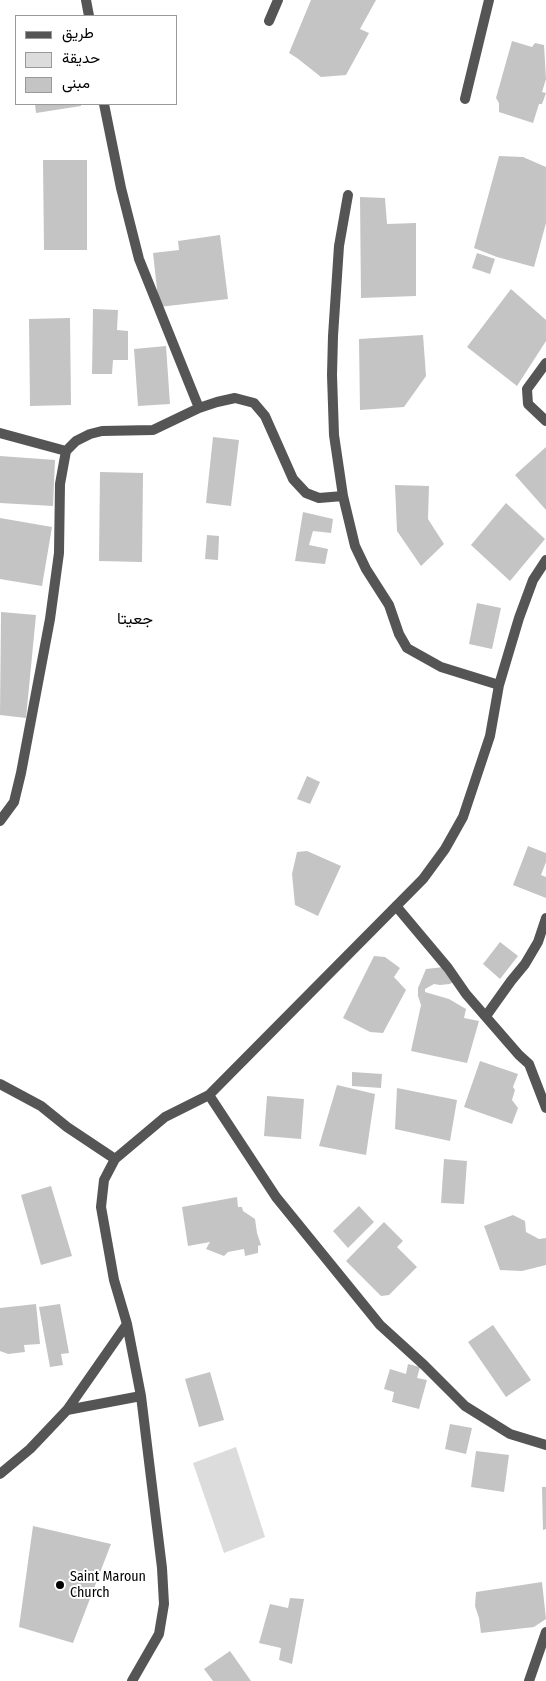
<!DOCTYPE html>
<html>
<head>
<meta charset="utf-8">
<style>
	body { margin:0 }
	#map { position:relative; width:546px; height:1681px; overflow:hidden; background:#fff; font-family:"Fira Sans Condensed",Vazirmatn,sans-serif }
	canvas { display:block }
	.legend { position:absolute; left:15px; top:15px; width:162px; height:90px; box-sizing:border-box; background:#fff; border:1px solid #999; margin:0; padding:6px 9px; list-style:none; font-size:15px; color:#000 }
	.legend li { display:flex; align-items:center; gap:10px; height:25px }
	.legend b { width:25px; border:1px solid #999 }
</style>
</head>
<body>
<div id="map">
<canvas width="546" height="1681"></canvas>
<ul class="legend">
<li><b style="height:6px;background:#555"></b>طريق</li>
<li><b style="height:14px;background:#dcdcdc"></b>حديقة</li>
<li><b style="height:14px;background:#c4c4c4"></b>مبنى</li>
</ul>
</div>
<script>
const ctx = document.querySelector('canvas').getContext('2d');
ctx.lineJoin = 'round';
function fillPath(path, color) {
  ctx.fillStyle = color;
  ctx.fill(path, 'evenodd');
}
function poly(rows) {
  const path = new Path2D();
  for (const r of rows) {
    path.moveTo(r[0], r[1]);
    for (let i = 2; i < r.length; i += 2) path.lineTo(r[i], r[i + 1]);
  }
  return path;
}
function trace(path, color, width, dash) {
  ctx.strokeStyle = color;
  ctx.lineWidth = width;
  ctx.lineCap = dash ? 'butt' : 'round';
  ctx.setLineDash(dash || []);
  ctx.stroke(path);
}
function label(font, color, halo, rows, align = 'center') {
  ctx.font = font + ' "Fira Sans Condensed",Vazirmatn,sans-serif';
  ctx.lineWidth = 4;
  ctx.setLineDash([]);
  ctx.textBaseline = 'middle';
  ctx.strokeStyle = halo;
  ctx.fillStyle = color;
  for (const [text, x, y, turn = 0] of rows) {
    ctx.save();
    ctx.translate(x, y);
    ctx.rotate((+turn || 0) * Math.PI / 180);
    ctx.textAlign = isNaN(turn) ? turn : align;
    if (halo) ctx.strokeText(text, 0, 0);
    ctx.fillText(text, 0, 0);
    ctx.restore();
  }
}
const green = poly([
	[236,1447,265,1537,224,1553,193,1463]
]);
const building = poly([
	[311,0,376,0,360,29,369,33,346,75,321,77,297,58,289,53],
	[512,41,532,47,535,43,544,45,546,79,542,92,546,93,542,104,539,104,533,123,499,112,499,103,496,98],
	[35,104,81,104,81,106,36,113],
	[499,156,523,157,546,167,546,223,534,267,497,257,474,248],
	[43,160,87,160,87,250,44,250],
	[360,197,385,198,387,224,416,223,416,296,361,298],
	[220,235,228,299,159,307,153,253,179,250,178,241],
	[477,253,495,259,490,274,472,268],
	[511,289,546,320,546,341,517,386,467,347],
	[93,309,118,310,117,330,128,331,128,360,113,360,112,374,92,374],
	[70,318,71,405,30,406,29,319],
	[423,335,426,376,404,407,360,410,359,339],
	[166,346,170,404,138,406,134,349],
	[213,437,239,440,231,506,206,503],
	[546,447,546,510,515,475],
	[0,456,55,460,53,506,0,503],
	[100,472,143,473,142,562,99,561],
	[395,485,429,486,428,519,444,544,421,566,397,531],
	[506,503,545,539,510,581,471,545],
	[303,512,333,519,331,533,313,531,309,545,328,549,325,564,295,561],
	[0,518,52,527,42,586,0,579],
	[207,535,219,536,218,560,205,559],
	[477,603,501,608,492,649,469,644],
	[1,612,36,615,26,718,0,715],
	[307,776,320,782,310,804,297,799],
	[528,846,546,853,546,862,541,875,546,877,546,898,513,885],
	[307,851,341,866,318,916,295,905,292,874,297,852],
	[500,942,518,956,500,979,483,964],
	[374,956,385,957,400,968,394,977,406,990,383,1033,370,1032,343,1018],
	[444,967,453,982,450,984,440,985,434,984,425,989,425,992,449,999,466,1009,464,1018,479,1021,467,1063,411,1051,421,1005,418,996,418,988,426,969],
	[480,1061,518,1074,513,1087,515,1090,512,1100,518,1108,512,1124,464,1107],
	[352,1072,382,1074,381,1088,352,1086],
	[337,1085,375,1094,366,1155,319,1146],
	[397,1088,457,1100,450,1141,395,1129],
	[267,1096,304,1099,301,1139,264,1136],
	[444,1159,467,1161,464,1204,441,1203],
	[51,1186,72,1256,41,1265,21,1195],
	[237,1197,238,1207,242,1207,243,1211,255,1219,257,1233,261,1245,258,1246,258,1253,245,1256,244,1249,228,1252,224,1256,206,1249,210,1242,188,1246,182,1207],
	[359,1206,374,1222,348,1248,333,1231],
	[513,1215,525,1221,526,1232,539,1239,546,1238,546,1265,522,1271,500,1270,484,1226],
	[384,1222,403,1241,397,1247,417,1267,389,1295,381,1296,346,1261],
	[36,1304,40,1344,24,1345,25,1352,8,1354,0,1351,0,1308],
	[60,1304,69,1353,61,1354,63,1365,50,1367,39,1307],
	[493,1325,531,1380,506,1397,468,1342],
	[408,1364,420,1367,417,1378,427,1380,419,1409,392,1402,394,1392,384,1389,390,1369,406,1374],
	[210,1372,224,1420,199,1427,185,1379],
	[450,1424,472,1428,466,1454,445,1449],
	[476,1451,509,1455,504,1492,471,1487],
	[542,1487,546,1487,546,1529,543,1530],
	[33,1526,111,1544,73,1643,19,1627],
	[542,1582,546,1619,534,1627,481,1633,479,1618,475,1606,476,1592],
	[290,1598,304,1599,292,1664,279,1660,281,1648,259,1643,270,1604,288,1608],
	[230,1651,251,1681,213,1681,204,1669]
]);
const minor = poly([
	[86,0,89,16],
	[269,21,278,0],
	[465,99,489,0],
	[104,104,121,188,139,259,199,408],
	[348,195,339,246,333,336,332,375,334,435,343,496,355,546,366,569,389,605,399,634,407,648,441,667,499,685],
	[546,363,527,389,528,404,546,421],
	[0,433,66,451,76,441,90,434,102,431,153,430,199,408,217,402,235,398,254,403,265,416,293,479,306,493,319,498,343,496],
	[0,821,14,802,21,773,50,619,59,553,60,484,66,451],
	[396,906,448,968,466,994,519,1055,529,1064,546,1108],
	[486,1016,511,981,525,964,538,942,546,918],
	[0,1084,41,1106,67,1127,115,1159],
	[209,1095,276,1197,380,1325,424,1365,465,1406,510,1434,546,1445],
	[67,1410,141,1396],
	[0,1474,30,1449,67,1410,127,1324],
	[132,1681,159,1634,164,1604,162,1568,141,1396,127,1324,114,1280,101,1207,104,1180,115,1159,165,1117,209,1095,423,879,445,849,463,817,490,736,499,685,519,618,533,580,546,560],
	[529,1681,546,1632]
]);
const markers = [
	[60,1585,5,"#000"]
];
const poiNames = [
	["Saint Maroun",70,1577],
	["Church",70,1593]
];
const quarterNames = [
	["جعيتا",135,620]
];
fillPath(green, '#dcdcdc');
fillPath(building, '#c4c4c4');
trace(minor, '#555', 10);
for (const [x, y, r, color] of markers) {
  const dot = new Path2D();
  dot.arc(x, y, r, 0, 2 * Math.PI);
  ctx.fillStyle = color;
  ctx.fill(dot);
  trace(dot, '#fff', 2);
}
label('14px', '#000', '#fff', poiNames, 'left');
label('16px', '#000', '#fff', quarterNames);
</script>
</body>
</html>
